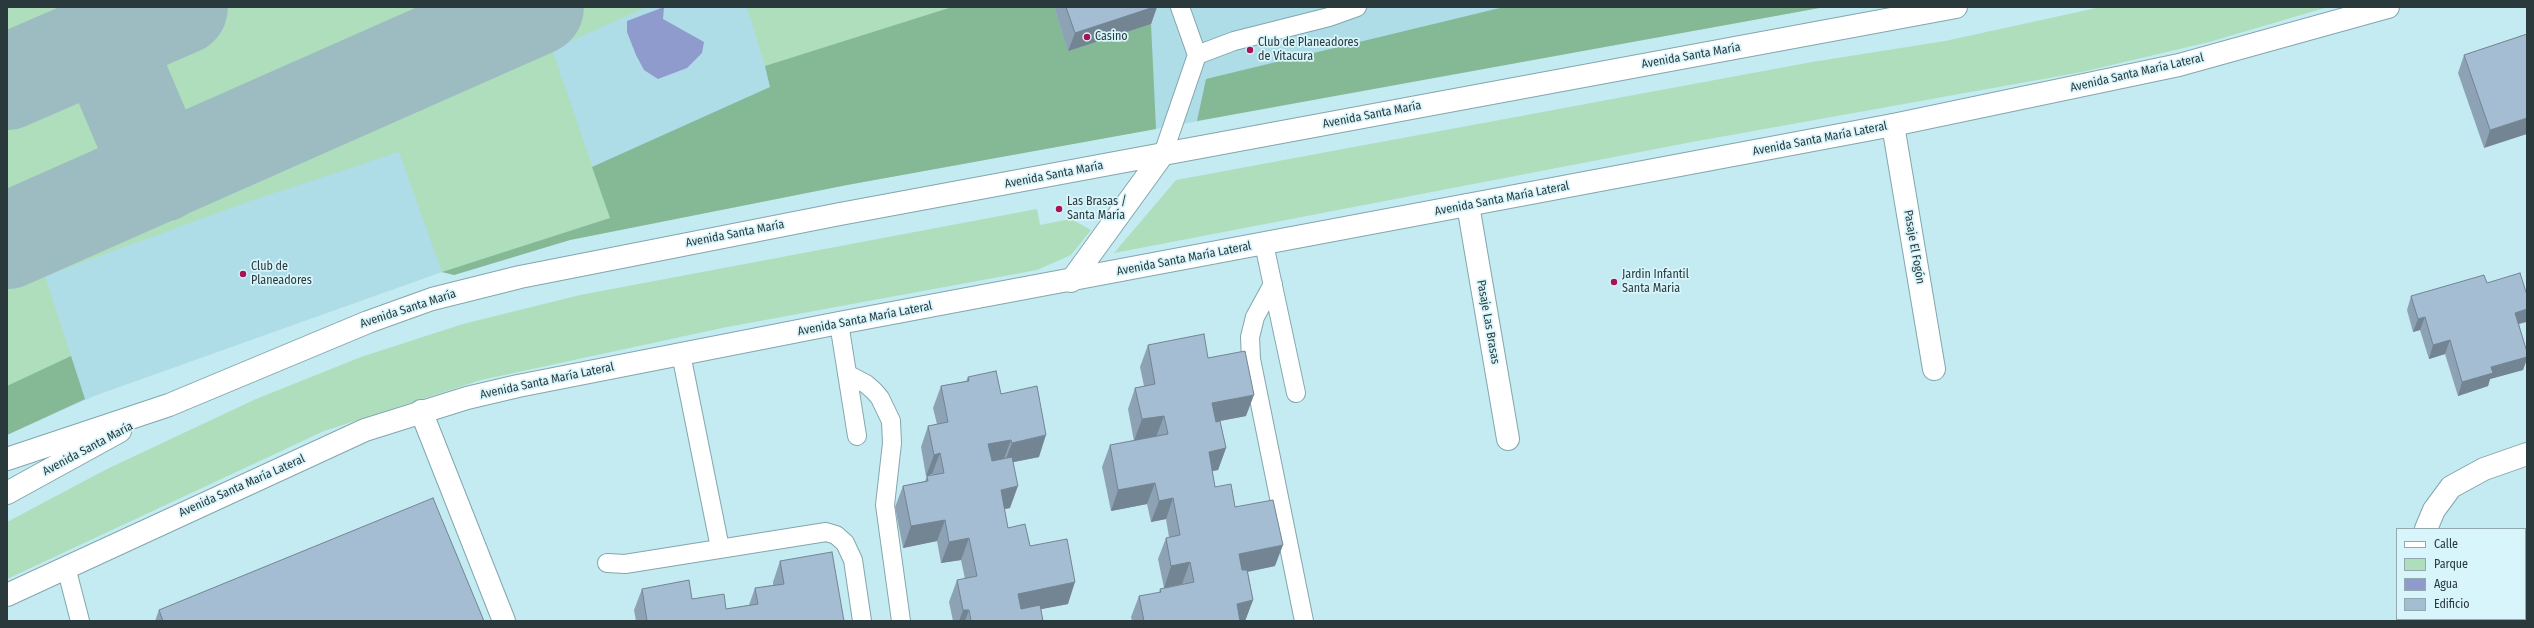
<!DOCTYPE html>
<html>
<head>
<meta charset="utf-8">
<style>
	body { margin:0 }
	#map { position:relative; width:2534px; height:628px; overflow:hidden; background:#c4eaf2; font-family:"Fira Sans Condensed",sans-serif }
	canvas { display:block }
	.frame { position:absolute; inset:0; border:8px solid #2a393c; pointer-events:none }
	.legend { position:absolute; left:2396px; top:528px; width:130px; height:92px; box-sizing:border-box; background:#d8f5fc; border:1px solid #92aaaf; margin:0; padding:5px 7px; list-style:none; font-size:12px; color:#2a393c }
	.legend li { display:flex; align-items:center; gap:8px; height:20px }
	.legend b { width:20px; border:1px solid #92aaaf }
</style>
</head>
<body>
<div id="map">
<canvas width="2534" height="628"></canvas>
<div class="frame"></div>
<ul class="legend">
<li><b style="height:5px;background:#fff"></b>Calle</li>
<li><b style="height:11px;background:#afdebc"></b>Parque</li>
<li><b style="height:11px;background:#8f9bcd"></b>Agua</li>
<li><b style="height:11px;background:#a4bdd2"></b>Edificio</li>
</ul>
</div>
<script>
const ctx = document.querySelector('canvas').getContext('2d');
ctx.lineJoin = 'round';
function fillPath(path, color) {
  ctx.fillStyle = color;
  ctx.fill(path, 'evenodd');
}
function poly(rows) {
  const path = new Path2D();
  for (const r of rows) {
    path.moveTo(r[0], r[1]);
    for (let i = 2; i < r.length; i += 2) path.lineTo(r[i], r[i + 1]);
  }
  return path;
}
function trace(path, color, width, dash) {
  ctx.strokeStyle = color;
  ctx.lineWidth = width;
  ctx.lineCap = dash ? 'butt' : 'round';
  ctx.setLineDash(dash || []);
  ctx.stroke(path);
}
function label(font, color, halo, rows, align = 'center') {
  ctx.font = font + ' "Fira Sans Condensed",sans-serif';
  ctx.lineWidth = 3.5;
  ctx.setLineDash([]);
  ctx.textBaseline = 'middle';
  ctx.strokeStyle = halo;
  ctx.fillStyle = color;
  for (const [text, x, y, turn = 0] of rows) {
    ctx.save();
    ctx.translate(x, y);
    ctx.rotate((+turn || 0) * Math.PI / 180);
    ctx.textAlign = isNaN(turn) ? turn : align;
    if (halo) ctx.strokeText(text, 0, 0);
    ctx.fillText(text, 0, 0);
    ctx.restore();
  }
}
const built = poly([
	[7,7,1825,7,847,185,570,240,454,275,442,272,94,396,7,435]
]);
const green = poly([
	[7,7,131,7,7,59],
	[229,7,494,7,173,149,130,46],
	[556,7,647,7,552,49,610,218,442,272,399,152,250,201,45,276,71,356,7,386,7,252],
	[747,7,952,7,765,66],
	[2101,7,2328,7,2209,42,2082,72,1692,142,1114,253,1176,180,1812,62,1945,41],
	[95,69,139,162,7,221,7,106],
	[1037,209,1040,225,1071,219,1091,230,1071,255,1037,270,727,327,481,380,324,431,7,579,7,522,107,469,256,399,361,357,463,324,580,295]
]);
const forest = poly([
	[952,7,1054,7,1068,50,1151,24,1156,129,847,185,570,240,454,275,442,272,610,218,592,167,770,87,765,66],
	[1504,7,1825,7,1197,121,1206,79],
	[71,356,85,399,7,435,7,386]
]);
const water = poly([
	[664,7,663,19,704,42,702,53,687,68,658,79,644,70,636,55,627,32,627,21]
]);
const taxiway = poly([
	[104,40,161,174],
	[7,82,180,7],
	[7,241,536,7]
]);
const lane = poly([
	[1197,55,1234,41,1329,17,1357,7],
	[1163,154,1197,55,1180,7],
	[1264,244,1296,393],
	[1273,284,1255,317,1250,337,1251,359,1304,621],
	[839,323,857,436],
	[681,354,720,548],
	[847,374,866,384,874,391,880,398,891,421,892,443,885,505,901,621],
	[607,563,625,564,826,532,836,535,845,543,853,560,862,621],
	[66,567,80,621]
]);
const street = poly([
	[1893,125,1934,369],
	[1468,205,1508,439],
	[421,411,504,621],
	[2426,529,2434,510,2451,487,2484,469,2527,454],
	[2431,619,2432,621]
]);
const secondary = poly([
	[1071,281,1163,154],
	[7,459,169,405,368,322,432,299,520,277,840,214,1956,7],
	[7,493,120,431],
	[7,595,365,430,467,398,518,386,839,323,1893,125,2179,65,2388,7]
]);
const wall = poly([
	[1054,7,1157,7,1151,24,1068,51],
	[2527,34,2484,148,2458,73,2464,55],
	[2487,283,2526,322,2519,324,2527,352,2527,359,2523,370,2490,379,2488,386,2458,396,2445,354,2429,359,2420,330,2413,332,2407,310,2411,296],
	[1148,345,1208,358,1246,416,1220,421,1226,448,1218,470,1212,471,1215,487,1235,507,1275,566,1248,572,1253,600,1245,621,1132,621,1131,617,1139,596,1159,593,1160,589,1183,584,1182,584,1164,588,1158,559,1166,538,1169,537,1166,519,1151,522,1147,504,1111,511,1102,467,1110,445,1134,441,1128,409,1135,388,1144,386,1140,367],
	[968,377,1001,394,1039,457,1013,462,1010,508,1004,509,1008,528,1030,546,1068,604,1041,609,1043,621,953,621,949,602,957,580,965,579,961,560,941,563,937,541,903,548,895,507,903,486,925,481,927,476,932,475,932,474,926,476,921,447,928,426,937,424,933,408,941,386,966,381],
	[780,561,844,621,636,621,634,610,642,589,692,599,726,609,749,605,755,588,773,585,773,582],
	[159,610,484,621,155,621]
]);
const shadedWall = poly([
	[1154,7,1157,7,1151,24,1068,51,1075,33],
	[2527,118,2527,134,2484,148,2490,130],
	[2527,309,2527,319,2526,322,2510,326,2515,313],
	[2425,317,2420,330,2413,332,2418,319],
	[2450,340,2445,354,2429,359,2433,345],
	[2527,357,2527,359,2523,370,2490,379,2488,386,2458,396,2462,382,2491,367],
	[1254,395,1246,416,1204,424,1212,403],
	[1164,416,1156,437,1134,441,1142,419],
	[1046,435,1039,457,1004,464,1012,443],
	[1011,440,1003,461,981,466,988,444],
	[1226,448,1218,470,1201,473,1209,452],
	[940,453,932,474,926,476,934,455],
	[1155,483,1147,504,1111,511,1118,490],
	[1018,486,1010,508,993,511,1001,490],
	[1173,498,1166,519,1151,522,1159,501],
	[945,520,937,541,903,548,911,526],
	[969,538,961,560,941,563,949,542],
	[1283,545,1275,566,1231,575,1239,554],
	[1190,562,1182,584,1164,588,1171,566],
	[1075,582,1068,604,1011,615,1018,594],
	[1253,600,1245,621,1230,621,1237,604],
	[963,610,969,610,965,621,959,621]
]);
const building = poly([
	[1066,7,1154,7,1075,33,1066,7],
	[2527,34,2527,118,2490,130,2464,55,2527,34],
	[2520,273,2527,295,2527,309,2515,313,2527,352,2527,357,2491,367,2493,373,2462,382,2450,340,2433,345,2425,317,2418,319,2411,296,2484,275,2487,283,2520,273],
	[1204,334,1208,358,1245,351,1254,395,1212,403,1216,422,1220,421,1226,448,1209,452,1215,487,1231,484,1235,507,1273,500,1283,545,1239,554,1242,570,1247,570,1253,600,1237,604,1240,621,1144,621,1139,596,1161,592,1160,589,1194,582,1190,562,1171,566,1166,538,1180,535,1173,498,1159,501,1155,483,1118,490,1110,445,1168,434,1164,416,1142,419,1135,388,1155,384,1148,345,1204,334],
	[996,371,1001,394,1037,386,1046,435,1012,443,1011,440,988,444,992,461,1012,457,1018,486,1001,490,1008,528,1025,524,1030,546,1067,539,1075,582,1018,594,1021,609,1040,605,1043,621,971,621,969,610,963,610,957,580,977,576,969,538,949,542,945,520,911,526,903,486,928,481,927,476,944,473,940,453,934,455,928,426,948,422,941,386,969,381,968,377,996,371],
	[433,498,484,621,163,621,159,610,433,498],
	[832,552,844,621,647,621,642,589,689,580,692,599,724,594,726,609,758,604,755,588,784,584,780,561,832,552]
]);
const markers = [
	[1087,37,4,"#a61452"],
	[1250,50,4,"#a61452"],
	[1059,209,4,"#a61452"],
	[243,274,4,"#a61452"],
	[1614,282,4,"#a61452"]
];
const poiNames = [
	["Casino",1095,37],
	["Club de Planeadores",1258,43],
	["de Vitacura",1258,57],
	["Las Brasas /",1067,202],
	["Santa María",1067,216],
	["Club de",251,267],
	["Planeadores",251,281],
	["Jardin Infantil",1622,275],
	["Santa Maria",1622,289]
];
const streetNames = [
	["Avenida Santa María",1691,56,-10],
	["Avenida Santa María Lateral",2137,73,-13],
	["Avenida Santa María",1372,115,-11],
	["Avenida Santa María Lateral",1820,139,-11],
	["Avenida Santa María",1054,175,-11],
	["Avenida Santa María Lateral",1502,199,-11],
	["Avenida Santa María",735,234,-11],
	["Pasaje El Fogón",1914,247,80],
	["Avenida Santa María Lateral",1184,259,-11],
	["Avenida Santa María",408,309,-18],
	["Avenida Santa María Lateral",865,319,-11],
	["Pasaje Las Brasas",1488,322,80],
	["Avenida Santa María Lateral",547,381,-12],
	["Avenida Santa María",88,449,-28],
	["Avenida Santa María Lateral",242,486,-24]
];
fillPath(built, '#aedce7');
fillPath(green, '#afdebc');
fillPath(forest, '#85b895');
fillPath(water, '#8f9bcd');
trace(taxiway, '#9cbcc2', 96);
trace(lane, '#83a6ae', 20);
trace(street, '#83a6ae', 24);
trace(secondary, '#83a6ae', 24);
trace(lane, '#fff', 18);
trace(street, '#fff', 22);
trace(secondary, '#fff', 22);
fillPath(wall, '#8da3b5');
fillPath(shadedWall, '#738493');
fillPath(building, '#a4bdd2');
trace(building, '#738493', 1);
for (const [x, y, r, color] of markers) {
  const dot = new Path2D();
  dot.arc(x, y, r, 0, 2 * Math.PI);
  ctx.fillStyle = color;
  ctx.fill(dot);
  trace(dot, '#d8f5fc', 1.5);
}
label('12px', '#2a393c', '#d8f5fc', poiNames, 'left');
label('12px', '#2a393c', '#d8f5fc', streetNames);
</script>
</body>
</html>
